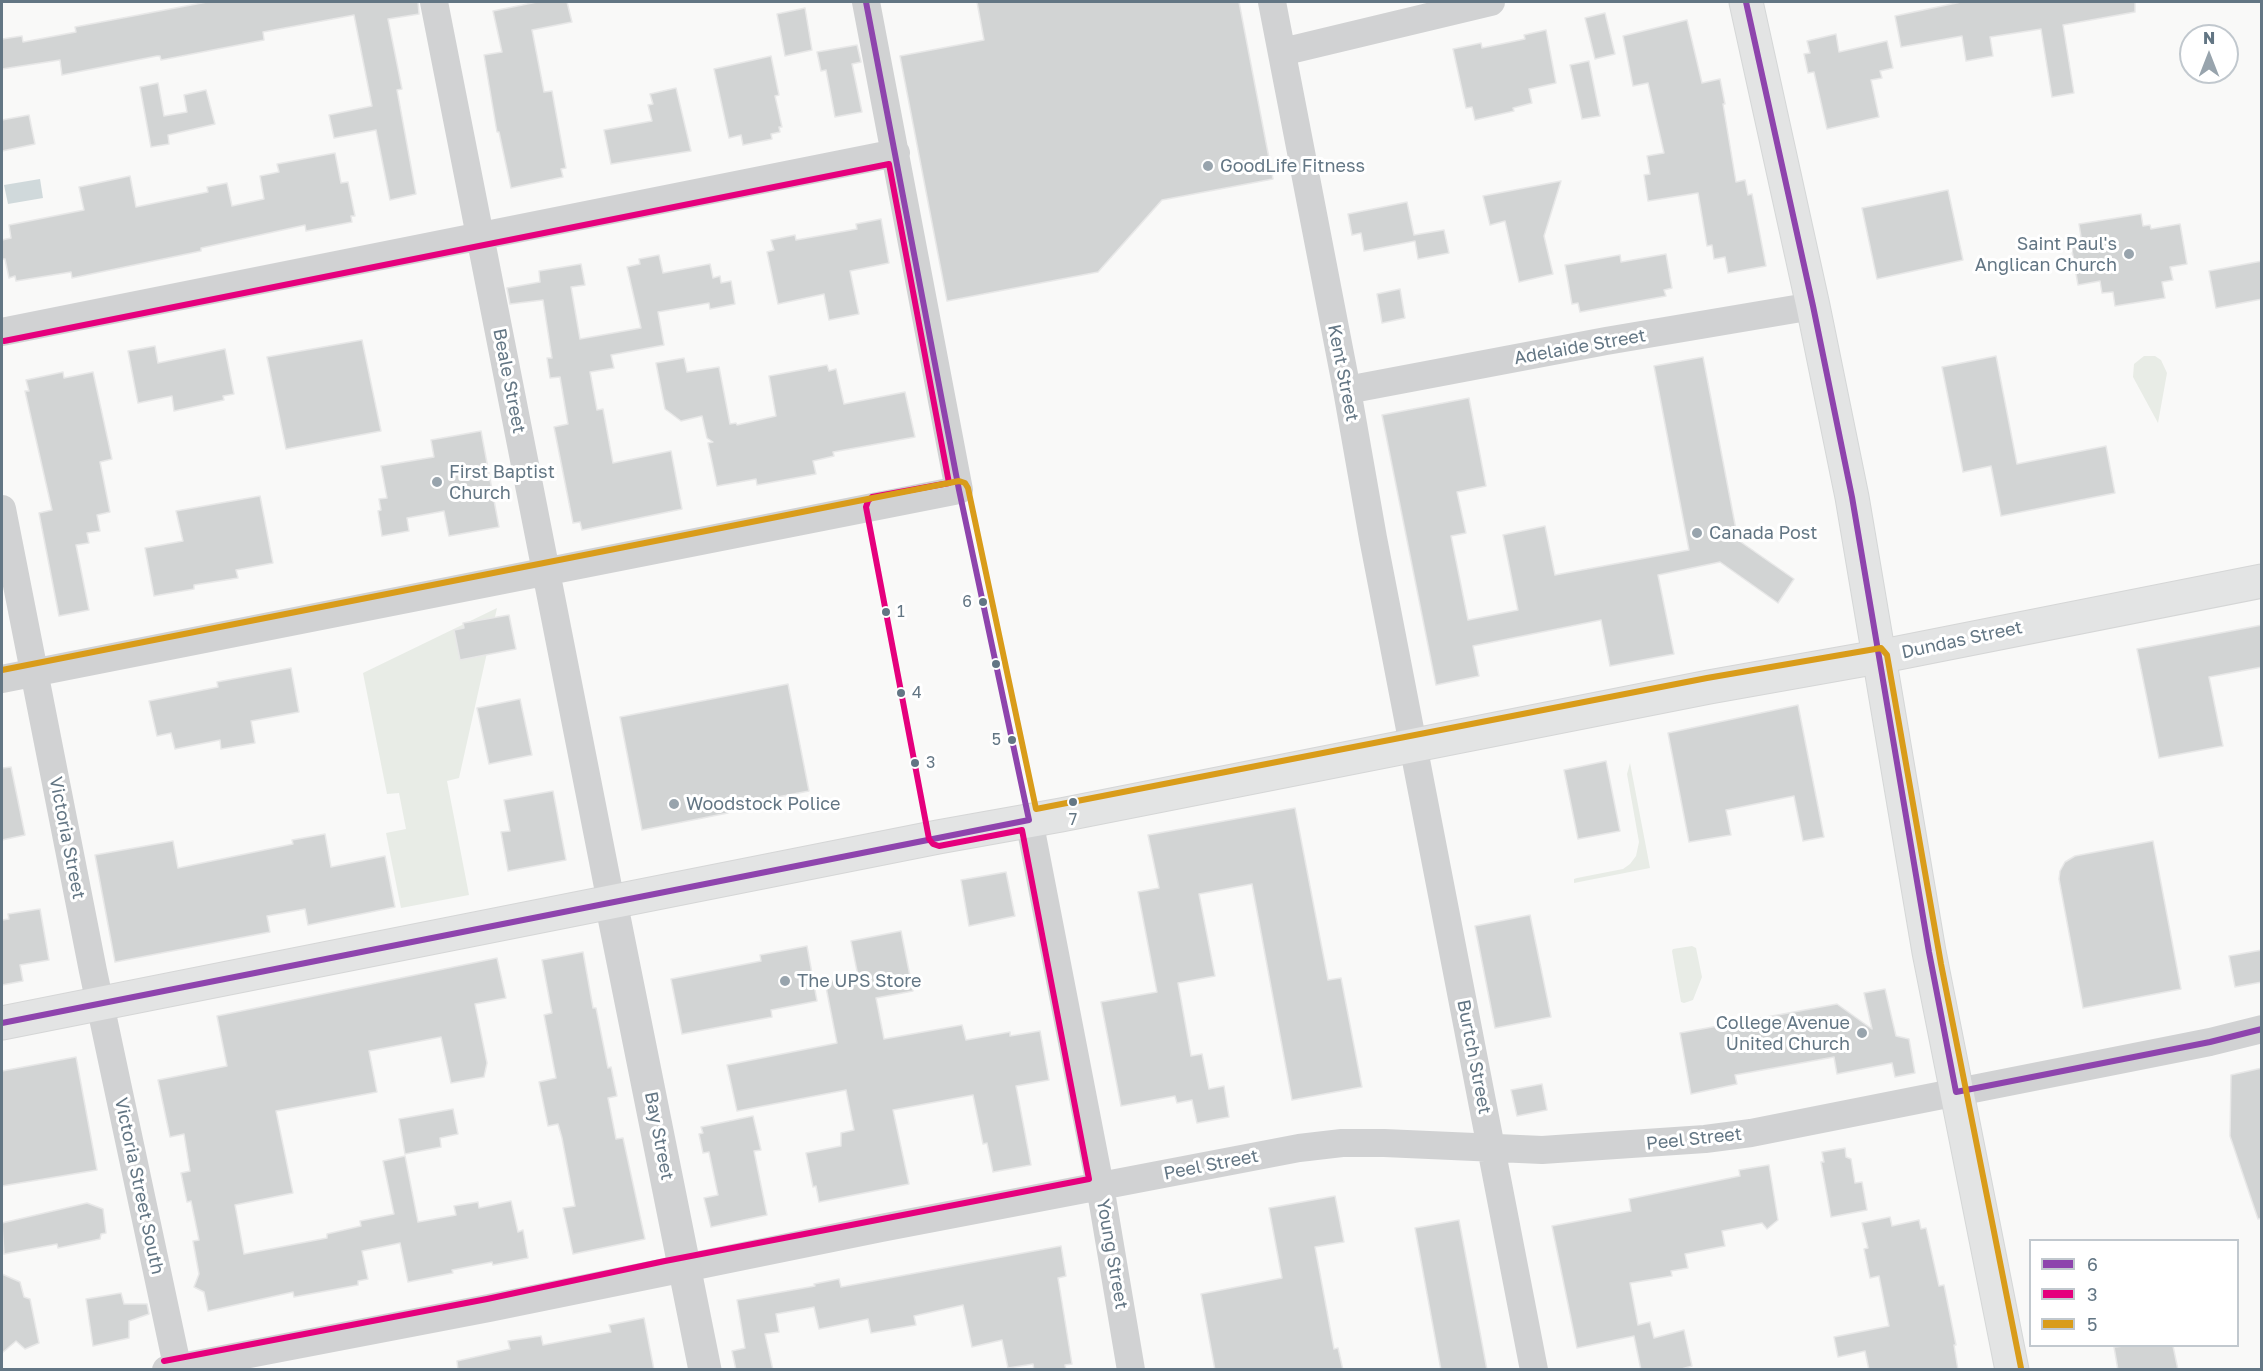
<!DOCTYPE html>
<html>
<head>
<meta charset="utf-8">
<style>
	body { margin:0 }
	#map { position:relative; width:2263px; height:1371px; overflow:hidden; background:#f9f9f8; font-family:"Golos Text",sans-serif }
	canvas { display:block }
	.frame { position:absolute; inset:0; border:3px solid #637684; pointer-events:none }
	.legend { position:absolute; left:2029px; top:1239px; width:210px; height:108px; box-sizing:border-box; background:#fff; border:2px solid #c1c8ce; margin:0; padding:8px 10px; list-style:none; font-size:18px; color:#637684 }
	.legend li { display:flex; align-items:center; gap:12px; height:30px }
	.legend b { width:30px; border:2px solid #c1c8ce }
	.north { position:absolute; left:2179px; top:24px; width:60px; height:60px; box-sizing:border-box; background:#fff; border:2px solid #c1c8ce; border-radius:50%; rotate:0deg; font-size:16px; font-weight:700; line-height:24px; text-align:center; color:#637684 }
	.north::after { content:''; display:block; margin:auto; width:21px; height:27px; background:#98a4ad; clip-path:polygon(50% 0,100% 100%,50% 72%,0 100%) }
</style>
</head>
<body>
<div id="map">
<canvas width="2263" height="1371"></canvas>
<div class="frame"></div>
<ul class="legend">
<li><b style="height:8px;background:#8e44ad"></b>6</li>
<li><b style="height:8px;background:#e5007d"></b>3</li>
<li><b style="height:8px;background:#d99c1a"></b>5</li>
</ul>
<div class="north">N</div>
</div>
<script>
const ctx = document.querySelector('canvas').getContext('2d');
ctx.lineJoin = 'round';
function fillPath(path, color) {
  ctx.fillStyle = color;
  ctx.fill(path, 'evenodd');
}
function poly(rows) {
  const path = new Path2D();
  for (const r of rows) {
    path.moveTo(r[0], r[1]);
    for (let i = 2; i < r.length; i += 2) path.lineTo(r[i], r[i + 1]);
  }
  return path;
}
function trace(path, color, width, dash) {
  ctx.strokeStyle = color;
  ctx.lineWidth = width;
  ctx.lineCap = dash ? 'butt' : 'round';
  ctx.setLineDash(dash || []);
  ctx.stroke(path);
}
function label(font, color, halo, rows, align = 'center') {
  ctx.font = font + ' "Golos Text",sans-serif';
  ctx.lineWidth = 6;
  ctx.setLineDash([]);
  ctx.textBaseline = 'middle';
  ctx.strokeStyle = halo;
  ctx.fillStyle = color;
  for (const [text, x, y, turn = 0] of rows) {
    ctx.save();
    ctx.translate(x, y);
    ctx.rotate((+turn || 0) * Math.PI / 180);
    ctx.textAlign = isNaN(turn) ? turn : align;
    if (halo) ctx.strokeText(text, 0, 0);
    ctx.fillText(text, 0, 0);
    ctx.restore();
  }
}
const green = poly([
	[2144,356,2155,356,2161,360,2167,373,2158,423,2133,377,2134,364],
	[497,608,459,778,447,781,469,895,401,908,386,833,406,829,399,793,387,794,363,673],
	[1630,763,1650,868,1574,883,1574,879,1577,878,1623,869,1630,864,1636,856,1639,842,1627,774],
	[1692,946,1696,948,1702,977,1693,1000,1684,1003,1681,1002,1672,951,1673,949]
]);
const water = poly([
	[40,179,43,198,8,204,4,185]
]);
const building = poly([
	[207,2,418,2,419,14,388,19,402,89,397,90,416,194,390,200,376,130,334,138,329,115,372,106,354,15,263,32,264,40,161,60,160,56,157,56,62,75,60,60,2,69,2,39,22,36,23,42,76,32,75,27,207,2],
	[537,2,567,2,572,22,532,30,544,92,552,91,566,168,561,169,563,177,511,188,499,132,497,132,484,55,502,52,493,11,537,2],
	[977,2,1239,2,1273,179,1162,200,1098,272,947,301,900,56,984,40,977,2],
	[1961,2,2135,2,2135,12,2063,25,2074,93,2052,97,2041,29,1990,37,1993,56,1966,61,1962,36,1901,47,1895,16,1961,2],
	[805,8,812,50,785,56,777,14,805,8],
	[1605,13,1615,54,1595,59,1585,18,1605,13],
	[1687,20,1702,83,1720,79,1725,104,1723,104,1736,182,1745,180,1748,195,1752,194,1766,266,1728,273,1725,257,1714,259,1712,245,1707,246,1698,193,1648,201,1644,175,1650,174,1647,156,1664,153,1648,83,1633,86,1623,36,1687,20],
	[1546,30,1556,83,1529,89,1532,103,1513,108,1514,111,1475,120,1472,107,1466,108,1453,49,1481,43,1482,48,1525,39,1524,35,1546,30],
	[1836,34,1839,52,1887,41,1893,68,1880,71,1882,78,1871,80,1879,117,1827,129,1814,72,1808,73,1804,54,1810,53,1807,41,1836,34],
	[857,45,861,62,852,64,862,112,835,117,826,70,821,71,817,52,857,45],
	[771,56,779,95,775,96,782,127,779,127,780,132,771,134,772,139,743,145,741,135,729,138,714,69,771,56],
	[1589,61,1600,116,1582,119,1570,65,1589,61],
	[158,83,164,116,187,112,184,95,206,90,215,124,168,135,169,144,151,147,140,87,158,83],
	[676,88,691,151,611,164,604,130,652,121,648,105,653,104,650,94,676,88],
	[29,115,35,144,2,151,2,120,29,115],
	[335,153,341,183,348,182,355,216,351,216,352,222,306,231,305,225,201,248,201,251,72,278,71,272,16,281,15,276,9,278,5,259,2,259,2,240,11,238,9,225,84,210,79,187,130,176,136,207,208,192,207,187,227,183,232,206,264,199,260,176,279,172,277,164,335,153],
	[1561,181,1544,236,1553,274,1519,282,1505,221,1490,225,1483,196,1561,181],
	[1948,190,1963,260,1877,279,1862,208,1948,190],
	[1407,202,1414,235,1444,230,1449,253,1418,259,1415,241,1364,251,1361,233,1352,235,1348,214,1407,202],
	[2141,214,2143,226,2150,225,2151,229,2180,224,2187,264,2170,267,2173,280,2162,282,2165,298,2115,306,2113,292,2102,293,2100,281,2078,285,2071,245,2082,243,2079,224,2141,214],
	[881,219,889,263,850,271,859,314,829,320,824,294,778,304,767,252,774,250,771,240,795,235,796,240,857,229,856,224,881,219],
	[1666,254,1672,288,1664,290,1666,296,1580,312,1578,303,1572,304,1565,265,1620,255,1621,262,1666,254],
	[659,255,663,273,710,264,713,278,720,276,721,283,731,281,735,304,710,309,709,303,658,312,664,345,611,355,614,368,590,372,597,410,603,409,613,463,671,451,682,509,582,530,580,522,573,523,554,427,568,424,560,377,550,378,547,358,552,358,543,300,510,304,507,288,540,282,539,271,581,264,585,285,571,287,580,339,641,328,627,267,640,264,639,259,659,255],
	[2262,261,2262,299,2216,308,2209,271,2262,261],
	[1400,289,1405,318,1382,323,1377,294,1400,289],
	[362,340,381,431,286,449,267,357,362,340],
	[155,346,158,363,225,349,234,394,223,396,224,400,174,411,172,396,138,403,128,351,155,346],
	[1996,356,2017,464,2106,446,2115,493,2001,516,1991,466,1963,472,1942,367,1996,356],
	[1703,357,1738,540,1794,579,1778,603,1720,562,1658,575,1674,654,1610,666,1601,620,1473,646,1479,676,1436,685,1382,415,1469,398,1486,486,1457,492,1466,533,1451,536,1468,620,1518,610,1503,535,1545,526,1555,575,1689,550,1654,366,1703,357],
	[684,358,687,372,719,367,730,424,736,423,737,425,776,416,769,376,827,365,829,371,836,369,844,404,905,392,915,437,833,452,834,456,813,461,816,474,757,485,756,479,717,486,708,443,713,442,707,438,702,416,681,421,665,409,656,363,684,358],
	[63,372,64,378,93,372,112,459,100,462,110,512,97,515,100,531,87,533,89,543,76,545,89,610,59,616,39,513,52,510,25,391,29,391,26,380,63,372],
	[481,431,499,527,449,536,444,511,407,518,409,531,382,536,378,511,381,510,379,499,387,498,381,466,434,457,431,440,481,431],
	[260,496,273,563,236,570,238,578,194,585,194,589,154,596,145,548,183,541,176,511,260,496],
	[509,615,516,649,460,660,454,630,464,628,463,623,509,615],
	[2262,625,2262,667,2209,677,2223,746,2159,758,2137,649,2262,625],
	[291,668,299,712,251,721,255,743,221,749,220,740,175,749,171,733,157,736,149,701,218,687,217,682,291,668],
	[788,684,809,791,726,807,728,813,642,830,620,717,788,684],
	[520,699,532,755,489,764,477,708,520,699],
	[1798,705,1824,837,1803,841,1794,796,1726,810,1731,835,1689,842,1668,733,1798,705],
	[1606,761,1620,831,1578,839,1564,770,1606,761],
	[11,767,25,835,2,840,2,768,11,767],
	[553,791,566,860,508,871,501,832,510,831,504,800,553,791],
	[1295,808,1328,980,1341,978,1362,1087,1292,1100,1252,884,1199,894,1215,976,1178,983,1191,1056,1202,1054,1209,1089,1224,1086,1229,1117,1197,1123,1192,1100,1177,1103,1175,1096,1121,1106,1101,1002,1157,992,1138,892,1159,888,1148,835,1295,808],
	[325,834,331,867,385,856,395,907,308,925,305,909,267,916,270,932,115,962,95,855,173,841,178,868,293,844,292,840,325,834],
	[2153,841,2181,989,2083,1008,2059,879,2060,871,2065,862,2075,856,2153,841],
	[1006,872,1015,916,969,926,961,880,1006,872],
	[40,909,49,960,20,965,23,981,2,985,2,920,9,919,8,914,40,909],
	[1530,915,1551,1017,1495,1028,1475,926,1530,915],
	[901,931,913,991,876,998,884,1039,962,1025,966,1040,1010,1032,1010,1036,1040,1031,1049,1080,1016,1086,1031,1165,993,1172,987,1143,983,1144,973,1095,893,1110,909,1184,819,1202,816,1186,813,1187,806,1153,841,1146,841,1133,854,1130,846,1090,737,1111,727,1065,837,1043,825,982,858,976,851,941,901,931],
	[807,946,817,1001,771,1010,772,1017,682,1034,671,979,761,961,760,955,807,946],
	[2262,950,2262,982,2235,987,2229,956,2262,950],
	[583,952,593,1008,596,1008,608,1068,611,1067,617,1096,608,1098,616,1139,623,1138,645,1239,573,1254,563,1208,575,1206,562,1138,558,1124,548,1126,539,1082,556,1078,544,1015,552,1013,542,960,583,952],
	[497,958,506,998,475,1004,487,1063,484,1077,451,1083,441,1037,369,1051,377,1092,276,1111,293,1193,235,1205,244,1254,327,1238,327,1234,361,1226,360,1221,394,1214,383,1161,405,1156,418,1222,456,1215,454,1206,478,1202,479,1208,511,1201,518,1232,523,1230,528,1258,493,1265,492,1262,452,1270,453,1273,408,1282,400,1243,362,1251,368,1279,358,1281,358,1285,294,1297,293,1292,208,1311,204,1292,194,1287,199,1274,193,1241,199,1240,191,1201,187,1202,181,1173,190,1171,184,1134,170,1137,158,1080,227,1066,217,1016,497,958],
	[1885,989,1896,1036,1909,1039,1915,1073,1895,1077,1892,1063,1837,1074,1834,1057,1735,1075,1737,1084,1691,1094,1680,1033,1837,1004,1872,1029,1864,993,1885,989],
	[76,1057,97,1170,2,1186,2,1071,76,1057],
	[2262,1068,2262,1218,2258,1219,2230,1136,2231,1075,2262,1068],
	[1542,1084,1547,1110,1517,1116,1511,1090,1542,1084],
	[453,1109,458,1134,440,1138,441,1147,405,1154,399,1119,453,1109],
	[753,1116,761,1150,754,1151,767,1215,711,1227,704,1198,718,1195,709,1152,703,1153,699,1134,703,1133,701,1127,753,1116],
	[1845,1148,1846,1157,1851,1159,1855,1183,1862,1182,1867,1210,1831,1217,1821,1162,1824,1162,1822,1152,1845,1148],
	[1769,1165,1778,1220,1767,1229,1762,1223,1722,1231,1725,1246,1685,1254,1688,1268,1671,1271,1672,1276,1630,1283,1638,1325,1650,1322,1654,1338,1684,1330,1692,1366,1678,1370,1641,1370,1634,1336,1577,1348,1552,1226,1631,1211,1629,1199,1740,1176,1739,1170,1769,1165],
	[1335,1196,1344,1242,1315,1247,1334,1349,1338,1348,1343,1370,1215,1370,1201,1294,1282,1278,1269,1208,1335,1196],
	[87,1203,103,1209,106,1233,101,1234,100,1239,58,1248,57,1244,4,1254,2,1223,87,1203],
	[1890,1217,1892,1226,1919,1220,1921,1229,1926,1228,1939,1286,1944,1285,1956,1345,1954,1345,1958,1370,1869,1370,1865,1351,1838,1357,1834,1337,1889,1326,1879,1276,1870,1278,1864,1249,1868,1248,1862,1223,1890,1217],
	[1459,1220,1487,1370,1441,1370,1415,1228,1459,1220],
	[1061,1246,1066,1276,1058,1278,1072,1364,1065,1365,1066,1370,1034,1370,1033,1364,1008,1368,1002,1340,972,1347,963,1305,914,1316,916,1325,871,1333,868,1319,819,1329,814,1307,776,1314,779,1332,765,1334,773,1370,736,1370,732,1351,745,1348,737,1300,815,1286,814,1284,839,1279,841,1287,1061,1246],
	[2,1274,20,1282,24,1297,30,1299,39,1343,25,1349,16,1341,2,1353,2,1274],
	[121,1293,124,1304,147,1304,149,1314,129,1321,129,1338,93,1346,86,1299,121,1293],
	[644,1318,654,1370,458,1370,457,1361,510,1349,508,1341,541,1336,543,1345,611,1332,609,1325,644,1318],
	[2124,1346,2173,1346,2178,1370,2118,1370,2114,1347,2124,1346]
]);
const minor = poly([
	[434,2,611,902],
	[1272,2,1347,390,1373,538,1534,1370],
	[1282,52,1491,2],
	[2,332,896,153],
	[1347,390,1606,341,1813,306],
	[2,509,93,971,178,1370],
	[2,679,959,490,866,2],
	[1029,820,1100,1186,1131,1370],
	[166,1370,489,1308,881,1228,1299,1148,1342,1143,1384,1143,1542,1150,1705,1139,1751,1133,1983,1087,2210,1042,2262,1029]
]);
const tertiary = poly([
	[611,902,705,1370]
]);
const secondary = poly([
	[1746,2,1813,306,1852,497,1929,952,2012,1370]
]);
const primary = poly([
	[2,1023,938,837,1061,815,1709,687,1878,657,2262,581]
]);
const bus1 = poly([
	[1746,2,1813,306,1852,497,1929,952,1956,1092,2210,1042,2262,1029],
	[2,1023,1029,820,959,490,866,2]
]);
const bus2 = poly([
	[4,341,889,164,949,483,872,497,868,501,866,507,929,839,933,844,939,846,1022,830,1089,1179,665,1261,487,1299,164,1361]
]);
const bus3 = poly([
	[2,670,959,481,965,483,968,488,1036,809,1707,678,1881,648,1887,655,1941,964,2021,1368]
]);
const markers = [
	[1208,166,6,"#98a4ad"],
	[2129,254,6,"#98a4ad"],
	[437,482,6,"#98a4ad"],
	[1697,533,6,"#98a4ad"],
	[983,602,5,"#637684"],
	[886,612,5,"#637684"],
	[996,664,5,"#637684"],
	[901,693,5,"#637684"],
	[1012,740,5,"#637684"],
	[915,763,5,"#637684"],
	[1073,802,5,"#637684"],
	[674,804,6,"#98a4ad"],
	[785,981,6,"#98a4ad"],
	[1862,1033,6,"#98a4ad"]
];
const busNames = [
	["6",972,602,"right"],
	["1",897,612],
	["4",912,693],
	["5",1001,740,"right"],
	["3",926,763],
	["7",1073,820,"center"]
];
const poiNames = [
	["GoodLife Fitness",1220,166],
	["Saint Paul's",2117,244,"right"],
	["Anglican Church",2117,265,"right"],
	["First Baptist",449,472],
	["Church",449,493],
	["Canada Post",1709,533],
	["Woodstock Police",686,804],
	["The UPS Store",797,981],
	["College Avenue",1850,1023,"right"],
	["United Church",1850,1044,"right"]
];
const streetNames = [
	["Adelaide Street",1580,347,-10],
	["Kent Street",1343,373,79],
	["Beale Street",509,381,79],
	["Dundas Street",1962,640,-12],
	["Victoria Street",67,838,79],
	["Burtch Street",1474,1057,79],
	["Bay Street",659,1136,79],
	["Peel Street",1694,1139,-6],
	["Peel Street",1211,1165,-11],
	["Victoria Street South",139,1186,78],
	["Young Street",1112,1254,80]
];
fillPath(green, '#e8ece6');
fillPath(water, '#d0d9db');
fillPath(building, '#d2d4d4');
trace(building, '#e8e8e8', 1.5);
trace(secondary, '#d5d7d7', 35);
trace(primary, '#d5d6d6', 35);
trace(minor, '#d1d2d3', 28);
trace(tertiary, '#d1d2d3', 33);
trace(secondary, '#e3e4e4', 33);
trace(primary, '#e3e4e4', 33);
trace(bus1, '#8e44ad', 6);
trace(bus2, '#e5007d', 6);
trace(bus3, '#d99c1a', 6);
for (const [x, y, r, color] of markers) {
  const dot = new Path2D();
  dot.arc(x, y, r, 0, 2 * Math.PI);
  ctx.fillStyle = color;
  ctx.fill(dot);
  trace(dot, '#fff', 2);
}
label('16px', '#637684', '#fff', busNames, 'left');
label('18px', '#637684', '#fff', poiNames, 'left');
label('18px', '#637684', '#fff', streetNames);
</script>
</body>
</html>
